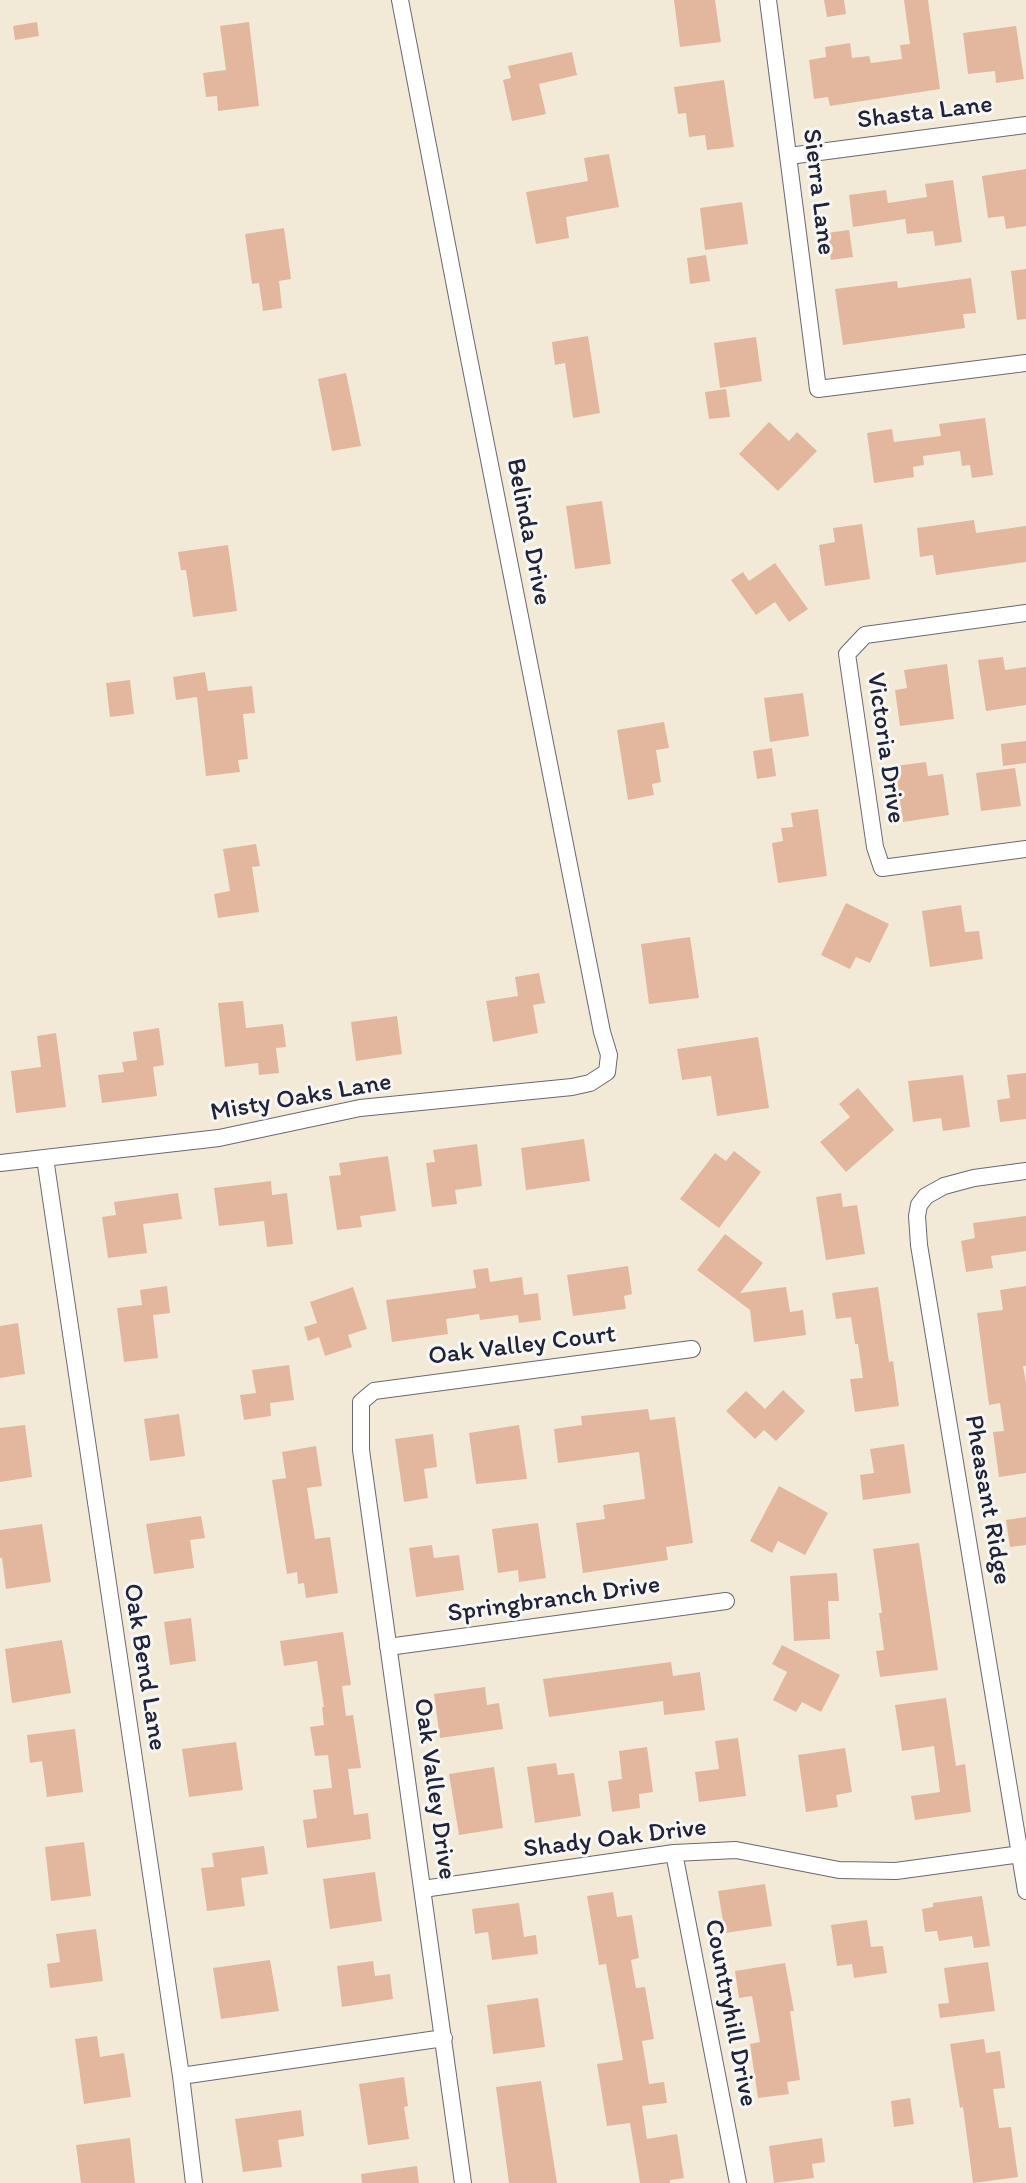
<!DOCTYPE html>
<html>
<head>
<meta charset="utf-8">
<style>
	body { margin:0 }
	canvas { display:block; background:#f2ead7 }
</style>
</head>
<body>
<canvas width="1026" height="2183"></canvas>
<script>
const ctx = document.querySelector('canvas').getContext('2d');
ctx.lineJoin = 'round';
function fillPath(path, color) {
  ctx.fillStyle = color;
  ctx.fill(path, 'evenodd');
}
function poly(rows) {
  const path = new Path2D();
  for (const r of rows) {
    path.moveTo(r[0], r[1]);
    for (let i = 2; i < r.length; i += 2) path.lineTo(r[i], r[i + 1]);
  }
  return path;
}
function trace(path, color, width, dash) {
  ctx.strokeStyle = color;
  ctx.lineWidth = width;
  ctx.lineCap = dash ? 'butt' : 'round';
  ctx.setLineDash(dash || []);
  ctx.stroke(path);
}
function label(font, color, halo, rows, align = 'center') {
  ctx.font = font + ' Itim,sans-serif';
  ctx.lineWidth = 6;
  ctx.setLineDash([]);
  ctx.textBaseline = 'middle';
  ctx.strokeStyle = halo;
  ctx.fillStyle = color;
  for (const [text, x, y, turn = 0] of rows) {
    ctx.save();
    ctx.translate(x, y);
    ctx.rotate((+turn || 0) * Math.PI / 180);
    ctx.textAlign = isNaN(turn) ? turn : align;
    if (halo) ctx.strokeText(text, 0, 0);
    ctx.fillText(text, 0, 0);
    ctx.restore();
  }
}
const building = poly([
	[674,0,715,0,721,42,680,47],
	[824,0,844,0,846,14,827,17],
	[904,0,928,0,940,89,830,106,828,97,814,99,809,60,826,57,825,47,850,43,852,58,869,56,871,63,902,59,900,45,910,44],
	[37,22,39,36,15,40,13,26],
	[249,22,259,106,218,111,217,96,206,97,203,73,226,70,220,26],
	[1016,26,1024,79,996,83,995,71,968,74,963,33],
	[572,52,577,75,539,84,546,114,512,121,503,80,511,78,508,66],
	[724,80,734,147,707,150,705,135,689,137,686,113,678,114,674,87],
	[609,154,619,207,566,217,569,238,536,244,526,192,588,181,584,158],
	[1026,169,1026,226,1006,229,1004,216,988,218,982,176],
	[953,180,962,242,935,246,933,231,907,234,905,219,853,227,849,195,886,190,888,203,927,197,925,184],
	[742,202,748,244,705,250,700,208],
	[284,228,291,279,279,281,282,308,263,311,259,283,252,284,245,234],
	[849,230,853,257,831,260,827,233],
	[706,255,710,281,690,284,687,258],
	[1026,269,1026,319,1017,320,1011,271],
	[971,278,976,313,963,314,965,328,843,345,835,289,897,281,898,288],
	[588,336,600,413,573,418,565,363,555,365,552,342],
	[756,337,762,381,720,388,714,343],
	[346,373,361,446,332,451,318,379],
	[726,389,730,417,709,419,705,392],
	[985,418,993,475,972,478,970,465,962,466,960,451,923,456,924,465,913,467,914,477,874,483,867,433,892,429,894,442,941,436,939,424],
	[769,422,789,441,797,432,817,451,778,491,739,454],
	[602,501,611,564,575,569,566,506],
	[974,520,976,533,1026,526,1026,562,936,575,933,555,920,557,917,528],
	[862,524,870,579,825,586,819,545,835,542,833,528],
	[228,545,237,611,193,617,186,570,181,570,178,552],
	[775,563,808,609,789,622,775,602,756,615,731,580,743,572,749,581],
	[1003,657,1005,670,1026,667,1026,705,986,711,978,660],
	[947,664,954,719,900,726,895,690,907,688,904,670],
	[205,672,208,691,252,686,255,713,243,714,248,759,238,760,240,772,206,776,197,697,176,700,173,677],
	[130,680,134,714,110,717,106,683],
	[803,693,809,736,770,742,764,698],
	[664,722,669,748,656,750,661,782,652,784,654,795,628,800,617,730],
	[1026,741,1026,763,1003,766,1001,744],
	[772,748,776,776,757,779,753,751],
	[926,762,928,776,943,774,949,815,903,822,895,766],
	[1015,768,1021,806,981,811,976,773],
	[818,809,827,876,778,883,772,843,783,841,781,828,793,827,791,813],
	[256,844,260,866,252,867,259,912,218,918,214,894,230,891,223,849],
	[846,903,889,924,870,963,856,957,850,969,821,955],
	[961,905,965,932,979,931,983,959,930,967,922,911],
	[690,937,699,998,649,1004,641,944],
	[539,973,545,1003,533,1005,538,1033,493,1042,486,1001,518,996,515,977],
	[243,1001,246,1028,283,1024,286,1047,276,1048,279,1073,259,1075,258,1063,225,1067,218,1003],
	[397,1016,402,1054,356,1061,351,1022],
	[159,1028,164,1065,153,1067,157,1096,102,1103,98,1075,124,1072,122,1062,137,1060,133,1032],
	[56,1033,66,1107,16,1113,11,1071,41,1067,37,1036],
	[758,1037,769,1108,717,1116,711,1076,682,1080,677,1049],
	[1026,1073,1026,1119,1000,1122,997,1100,1010,1098,1007,1075],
	[963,1075,970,1127,943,1131,941,1118,913,1122,908,1081],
	[858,1088,894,1130,846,1172,820,1142,850,1117,839,1104],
	[584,1139,590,1181,526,1190,521,1148],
	[477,1144,482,1186,455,1190,457,1204,432,1207,426,1163,435,1162,433,1150],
	[734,1151,761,1172,719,1228,680,1199,715,1153,726,1161],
	[388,1156,396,1211,360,1216,362,1227,337,1230,329,1176,341,1175,339,1163],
	[271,1181,272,1195,287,1193,293,1244,267,1247,264,1221,219,1226,214,1188],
	[178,1193,182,1219,143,1224,147,1253,108,1258,102,1217,116,1215,114,1202],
	[841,1193,843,1207,857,1205,865,1254,826,1260,816,1197],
	[1026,1216,1026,1251,991,1256,993,1268,966,1272,961,1241,975,1238,973,1223],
	[725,1234,763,1263,740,1293,786,1287,790,1312,803,1310,806,1335,754,1342,750,1310,697,1270],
	[628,1266,632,1294,624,1296,626,1309,573,1316,567,1275],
	[488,1268,490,1282,522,1277,524,1295,538,1293,541,1320,519,1323,518,1315,480,1320,479,1314,446,1319,448,1334,392,1342,386,1300,476,1288,473,1270],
	[167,1286,170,1313,153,1315,158,1358,124,1362,117,1308,142,1305,140,1290],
	[1026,1286,1026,1366,1023,1366,1026,1383,1026,1473,999,1477,993,1432,1004,1431,1000,1403,989,1405,977,1313,1003,1310,1000,1290],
	[353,1287,367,1329,348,1335,352,1347,325,1356,319,1337,308,1341,304,1327,317,1323,310,1302],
	[878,1287,889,1362,893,1361,899,1406,855,1412,850,1379,863,1378,858,1344,855,1344,851,1317,836,1319,832,1293],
	[18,1323,25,1374,0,1378,0,1326],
	[289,1365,294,1400,270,1403,271,1416,244,1420,240,1395,256,1393,252,1370],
	[783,1390,805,1411,776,1441,764,1430,755,1439,726,1411,746,1391,765,1409],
	[648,1409,650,1420,675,1417,693,1543,666,1547,668,1560,583,1573,576,1523,605,1519,603,1505,645,1499,639,1452,558,1463,554,1429,582,1425,581,1416],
	[179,1414,185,1456,150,1461,144,1419],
	[25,1425,32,1477,0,1482,0,1428],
	[519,1425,527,1479,476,1484,469,1433],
	[433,1434,437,1467,424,1469,428,1498,404,1502,395,1439],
	[904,1444,911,1493,863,1500,860,1475,874,1473,870,1449],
	[316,1446,322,1486,307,1488,315,1539,330,1537,338,1593,306,1598,304,1583,298,1584,297,1572,287,1574,272,1480,286,1478,282,1452],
	[779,1486,828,1513,805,1555,778,1541,772,1553,750,1541],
	[201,1516,205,1538,190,1540,194,1568,154,1574,146,1524],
	[1026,1517,1026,1545,1010,1547,1006,1520],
	[538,1523,546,1578,519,1582,518,1570,498,1573,492,1529],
	[42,1524,51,1582,6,1589,2,1558,0,1558,0,1530],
	[919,1543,938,1670,880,1677,876,1651,884,1650,879,1613,882,1613,873,1549],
	[432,1545,434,1558,459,1555,464,1590,416,1597,409,1548],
	[837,1573,839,1601,828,1601,830,1639,794,1641,790,1576],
	[191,1618,196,1661,170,1665,164,1622],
	[343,1632,351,1685,342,1686,346,1716,353,1715,361,1768,348,1769,354,1815,368,1813,371,1839,307,1848,303,1820,317,1818,313,1790,332,1788,328,1755,315,1756,310,1727,324,1725,322,1707,324,1707,317,1661,284,1666,280,1641],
	[62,1640,71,1693,12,1703,5,1649],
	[782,1645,840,1675,821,1712,802,1702,796,1712,773,1700,787,1672,772,1664],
	[671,1662,673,1676,700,1672,705,1710,664,1715,663,1701,549,1717,543,1679],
	[485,1687,487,1705,499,1703,503,1729,440,1738,434,1694],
	[946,1698,956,1766,965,1764,971,1812,915,1820,911,1796,940,1792,934,1746,902,1751,895,1705],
	[75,1729,83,1792,47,1797,42,1761,30,1763,27,1735],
	[738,1738,746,1796,699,1802,695,1772,719,1769,715,1741],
	[236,1742,243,1790,189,1797,182,1749],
	[647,1747,653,1792,639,1794,640,1808,612,1812,608,1781,622,1779,619,1751],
	[845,1748,852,1792,836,1795,838,1807,806,1812,798,1755],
	[556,1763,558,1775,574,1773,581,1816,535,1823,527,1767],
	[494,1767,503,1828,459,1835,449,1774],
	[84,1842,91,1896,51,1901,45,1847],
	[264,1846,268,1874,241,1878,245,1906,207,1911,201,1868,214,1867,212,1853],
	[375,1872,382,1921,330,1929,323,1879],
	[765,1884,772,1926,725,1933,718,1891],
	[613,1892,617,1917,632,1915,639,1958,631,1960,636,1988,645,1987,654,2039,642,2041,649,2084,664,2082,667,2103,642,2106,647,2139,677,2134,684,2178,670,2180,670,2183,640,2183,630,2123,607,2126,597,2064,623,2060,606,1964,599,1965,587,1896],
	[982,1896,990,1946,974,1948,972,1936,939,1941,937,1931,925,1932,922,1909,933,1907,933,1903],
	[519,1903,524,1937,536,1935,538,1954,492,1960,488,1932,475,1934,472,1909],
	[867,1920,871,1947,883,1946,887,1973,854,1978,852,1964,837,1966,831,1925],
	[96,1929,103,1981,50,1988,47,1964,60,1962,56,1934],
	[270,1960,279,2011,221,2019,213,1968],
	[373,1961,375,1976,390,1974,393,1999,342,2007,337,1966],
	[988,1962,995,2011,940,2018,938,2004,949,2003,944,1968],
	[785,1963,794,2011,790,2011,800,2080,787,2082,789,2094,758,2098,750,2044,760,2042,752,1996,739,1998,735,1971],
	[538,1998,545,2047,493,2054,487,2005],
	[97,2036,100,2057,124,2053,131,2097,84,2104,75,2039],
	[984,2039,986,2053,1000,2051,1005,2088,993,2089,999,2128,1011,2127,1018,2177,973,2183,963,2107,960,2108,950,2044],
	[404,2077,408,2106,404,2107,409,2139,368,2145,359,2084],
	[541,2081,557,2183,509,2183,496,2087],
	[910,2098,914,2124,894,2127,891,2101],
	[301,2110,304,2136,278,2140,282,2167,243,2172,235,2119],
	[130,2138,135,2183,81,2183,76,2145],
	[822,2138,825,2162,812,2164,814,2178,774,2183,769,2146],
	[417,2166,419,2183,362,2183,361,2174]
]);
const minor = poly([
	[768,0,818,389,1026,363],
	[789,156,1026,125],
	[1026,613,865,635,847,654,875,847,882,868,1026,849],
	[45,1158,181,2076,194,2183],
	[0,1163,219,1138,360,1108,572,1087,590,1083,607,1072,609,1055,602,1032,465,338,400,0],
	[1026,1171,974,1178,944,1186,926,1196,919,1205,917,1216,919,1245,1026,1891],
	[388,1647,726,1601],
	[674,1853,738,2183],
	[423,1889,674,1853,736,1850,839,1870,896,1871,1021,1854],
	[181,2076,444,2038],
	[463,2183,361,1450,361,1402,374,1391,692,1349]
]);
const streetNames = [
	["Shasta Lane",925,113,-7],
	["Sierra Lane",818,192,83],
	["Belinda Drive",528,532,79],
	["Victoria Drive",885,748,82],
	["Misty Oaks Lane",301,1098,-10],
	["Oak Valley Court",522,1346,-7],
	["Pheasant Ridge",987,1500,80],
	["Springbranch Drive",554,1600,-8],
	["Oak Bend Lane",144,1667,81],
	["Oak Valley Drive",434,1789,82],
	["Shady Oak Drive",615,1839,-7],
	["Countryhill Drive",730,2013,79]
];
fillPath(building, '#e3b79d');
trace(minor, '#6b6872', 18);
trace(minor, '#fff', 16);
label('26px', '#22223b', '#f6f6f2', streetNames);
</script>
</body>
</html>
